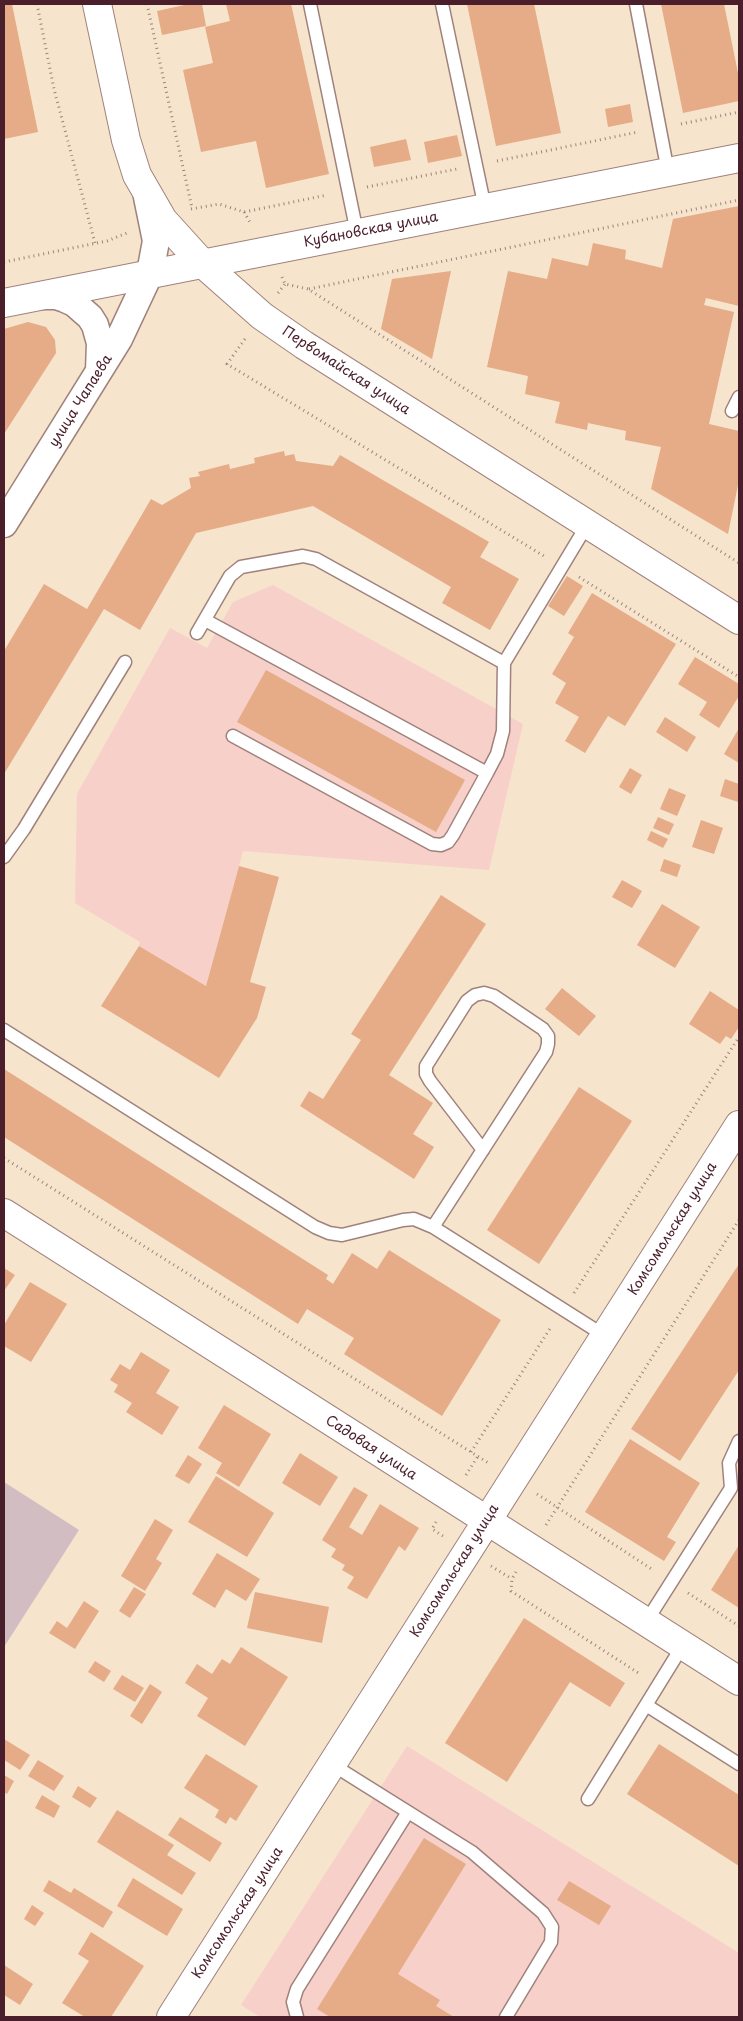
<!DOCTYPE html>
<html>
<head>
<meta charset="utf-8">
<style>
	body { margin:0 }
	#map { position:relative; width:743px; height:2021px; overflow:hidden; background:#f6e4cd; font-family:"Playpen Sans",sans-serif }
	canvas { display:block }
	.frame { position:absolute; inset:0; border:5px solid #4a1f2b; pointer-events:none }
</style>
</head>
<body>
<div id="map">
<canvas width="743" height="2021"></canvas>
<div class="frame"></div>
</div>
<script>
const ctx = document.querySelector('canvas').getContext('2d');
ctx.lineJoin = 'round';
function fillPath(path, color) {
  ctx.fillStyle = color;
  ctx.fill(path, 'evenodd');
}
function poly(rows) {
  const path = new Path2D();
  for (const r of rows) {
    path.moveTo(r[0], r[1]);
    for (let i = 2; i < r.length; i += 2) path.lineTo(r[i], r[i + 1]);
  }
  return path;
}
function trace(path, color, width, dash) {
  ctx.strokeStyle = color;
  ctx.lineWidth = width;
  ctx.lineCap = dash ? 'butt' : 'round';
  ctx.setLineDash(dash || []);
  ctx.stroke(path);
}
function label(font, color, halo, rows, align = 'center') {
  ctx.font = font + ' "Playpen Sans",sans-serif';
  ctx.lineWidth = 4;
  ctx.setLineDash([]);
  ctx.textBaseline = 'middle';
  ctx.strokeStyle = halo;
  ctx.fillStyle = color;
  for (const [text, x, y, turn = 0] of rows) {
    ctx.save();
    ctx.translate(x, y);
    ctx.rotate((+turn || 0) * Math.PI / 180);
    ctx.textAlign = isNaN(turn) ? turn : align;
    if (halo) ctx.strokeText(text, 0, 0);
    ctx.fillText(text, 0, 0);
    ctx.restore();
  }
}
const built = poly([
	[273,585,523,724,489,870,243,851,206,986,139,946,140,942,75,903,77,794,170,628,207,648,233,602],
	[407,1746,739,1953,739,2017,260,2017,241,2005]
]);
const industrial = poly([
	[4,1482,79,1530,4,1647]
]);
const building = poly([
	[4,4,12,4,38,132,4,139],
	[189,4,202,4,206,26,162,35,157,11],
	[226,4,291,4,329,174,266,188,256,141,201,152,183,70,213,63,205,27,230,21],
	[467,4,534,4,561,133,496,146],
	[661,4,724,4,739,78,739,101,683,113],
	[630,104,633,122,608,127,605,109],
	[457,135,462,156,428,163,424,142],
	[406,139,411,160,374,167,370,147],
	[739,206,739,306,706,298,704,305,734,312,709,424,739,431,739,480,728,534,651,489,661,447,625,440,626,431,588,423,587,430,555,423,560,402,525,394,528,376,487,367,508,271,547,279,552,258,588,266,593,243,626,250,625,259,662,268,673,219],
	[451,271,432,359,381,329,392,279],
	[28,322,46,327,55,340,56,353,4,434,4,329],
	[284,451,285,456,294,454,296,461,333,466,340,455,489,542,480,557,519,579,490,630,442,603,451,587,313,506,196,533,140,630,104,609,4,774,4,651,44,584,87,609,151,499,162,505,191,488,189,478,200,476,198,472,229,464,230,469,255,463,254,458],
	[567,576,583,586,564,616,548,606],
	[592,593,676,644,625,726,608,716,585,753,565,741,579,717,555,703,566,683,552,674,574,637,568,633],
	[695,657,739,684,739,696,719,728,699,715,707,702,678,684],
	[266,670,465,780,436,832,237,722],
	[665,717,696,737,687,752,656,732],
	[739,728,739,763,724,754],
	[630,768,642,775,631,794,619,787],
	[725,779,739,784,738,802,720,796],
	[669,788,686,795,677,816,660,809],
	[658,817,674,824,669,835,653,828],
	[701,820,723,828,714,854,692,847],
	[651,831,668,839,663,848,647,840],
	[664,859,681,865,677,877,660,871],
	[239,866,279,877,250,982,266,987,257,1018,219,1078,101,1006,139,946,206,986],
	[622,880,642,891,632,908,612,897],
	[441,895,486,924,389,1075,433,1103,413,1134,434,1147,414,1179,300,1106,309,1091,323,1099,361,1040,351,1034],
	[662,904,700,927,675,968,637,945],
	[562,988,596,1016,579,1036,545,1009],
	[710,991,739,1010,739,1027,731,1039,726,1036,720,1044,689,1024],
	[4,1069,328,1275,326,1279,333,1284,352,1253,377,1269,389,1250,501,1320,442,1416,344,1354,354,1338,307,1309,298,1324,4,1137],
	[579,1087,632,1121,539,1264,487,1230],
	[739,1264,739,1370,680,1461,631,1429],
	[4,1268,15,1275,4,1291],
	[30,1282,67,1304,31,1362,4,1346,4,1325],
	[141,1352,170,1370,156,1393,179,1407,162,1435,126,1412,132,1403,114,1392,118,1385,110,1380,120,1364,130,1370],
	[224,1405,271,1434,239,1487,216,1473,222,1463,198,1448],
	[630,1439,700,1483,667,1537,676,1542,664,1561,585,1512],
	[300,1453,338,1477,320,1506,282,1483],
	[188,1455,202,1464,189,1484,175,1476],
	[216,1476,274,1513,247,1557,188,1522],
	[354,1487,368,1495,349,1527,362,1535,380,1504,419,1528,405,1551,399,1546,367,1599,347,1588,354,1577,342,1570,345,1565,331,1557,336,1549,322,1540],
	[155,1519,173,1530,156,1559,162,1563,145,1591,121,1576],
	[739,1545,739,1608,711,1590],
	[217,1553,260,1579,246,1601,226,1589,215,1608,192,1594],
	[134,1587,146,1594,130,1618,119,1611],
	[255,1592,329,1607,322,1643,247,1628],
	[84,1601,99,1611,75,1649,49,1633,57,1621,67,1628],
	[524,1618,625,1683,610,1707,570,1682,507,1782,445,1743],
	[241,1647,288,1677,245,1746,197,1716,208,1698,185,1683,197,1664,212,1674,222,1659,230,1664],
	[95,1661,111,1671,104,1682,88,1672],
	[122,1675,144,1688,135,1702,113,1689],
	[150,1684,162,1692,142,1724,130,1716],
	[4,1739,30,1755,20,1770,4,1760],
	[659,1744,739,1795,739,1866,627,1794],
	[206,1754,258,1786,236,1821,230,1817,226,1824,215,1817,219,1810,184,1788],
	[38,1760,64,1776,54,1791,28,1776],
	[4,1775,14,1781,7,1794,4,1792],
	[78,1786,97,1798,90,1808,72,1797],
	[42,1795,60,1806,54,1818,35,1808],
	[117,1810,174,1845,167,1855,196,1873,182,1895,97,1842],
	[180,1817,222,1843,210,1862,168,1835],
	[424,1838,466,1864,398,1974,440,2000,436,2006,454,2017,330,2017,317,2009],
	[133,1878,183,1909,167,1936,117,1906],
	[49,1880,71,1893,74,1888,113,1912,103,1928,43,1891],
	[569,1881,611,1906,599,1925,557,1900],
	[32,1905,44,1913,35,1926,24,1919],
	[91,1932,144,1966,111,2017,85,2017,62,2003,89,1961,78,1954],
	[4,1965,33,1984,20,2005,4,1995]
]);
const path = poly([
	[37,4,54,89,95,243],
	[147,4,192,208],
	[681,124,739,112],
	[497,161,638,132],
	[367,187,457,169],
	[191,209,219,204,244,212,327,195],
	[244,212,251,224],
	[4,262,107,241,127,233],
	[282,277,285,284,308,289,739,563],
	[309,289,739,200],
	[278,293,285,284],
	[245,339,227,364,544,556],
	[579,577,739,677],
	[4,1158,490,1464],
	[574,1293,739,1037],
	[471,1452,551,1327],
	[466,1475,478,1456],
	[537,1494,653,1570],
	[436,1522,432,1529,443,1536],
	[546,1525,739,1220],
	[491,1566,512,1579],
	[516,1572,512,1579,511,1591,640,1674],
	[688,1593,739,1626]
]);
const service = poly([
	[310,4,357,233],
	[442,4,485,208],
	[636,4,668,172],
	[732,411,739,397],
	[205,620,487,773,497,754,503,731,504,663],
	[197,633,230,576,241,567,303,556,316,559,504,663,587,525],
	[233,736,432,844,441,845,448,842,453,835,487,773],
	[4,857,24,829,125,662],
	[4,1030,315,1227,329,1233,342,1235,403,1220,414,1219,433,1227],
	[483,1150,430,1081,426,1074,426,1066,467,1001,475,995,484,993,494,996,543,1029,548,1036,548,1044,546,1052,433,1227,605,1336],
	[646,1622,731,1488,729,1463,739,1441],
	[646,1705,739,1764],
	[333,1765,472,1852,543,1913,552,1927,551,1942,506,2017],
	[588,1799,683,1645],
	[297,2017,293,2002,297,1989,408,1812]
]);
const minor = poly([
	[41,296,56,296,65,299,74,303,90,317,95,325,100,343,99,371],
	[4,524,119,339,150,273,156,241,147,197]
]);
const tertiary = poly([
	[4,303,739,158],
	[4,1213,739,1681],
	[171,2017,739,1125]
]);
const primary = poly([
	[97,4,126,140,137,175,163,220,202,263,262,316,304,345,739,620]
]);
const streetNames = [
	["Кубановская улица",371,230,-11],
	["Первомайская улица",346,371,33],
	["улица Чапаева",81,401,-58],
	["Комсомольская улица",673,1229,-58],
	["Садовая улица",371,1448,33],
	["Комсомольская улица",455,1571,-58],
	["Комсомольская улица",238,1913,-57]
];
fillPath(built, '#f7d0ca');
fillPath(industrial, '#d2bec2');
fillPath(building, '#e6ab87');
trace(service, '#a0827c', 15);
trace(minor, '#a0827c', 29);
trace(tertiary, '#a0827c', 30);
trace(primary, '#a0827c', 30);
trace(path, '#a0827c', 3, [1, 4]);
trace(service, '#fff', 12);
trace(minor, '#fff', 26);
trace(tertiary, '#fff', 28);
trace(primary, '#fff', 28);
label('14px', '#4a1f2b', '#fff', streetNames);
</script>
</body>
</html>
